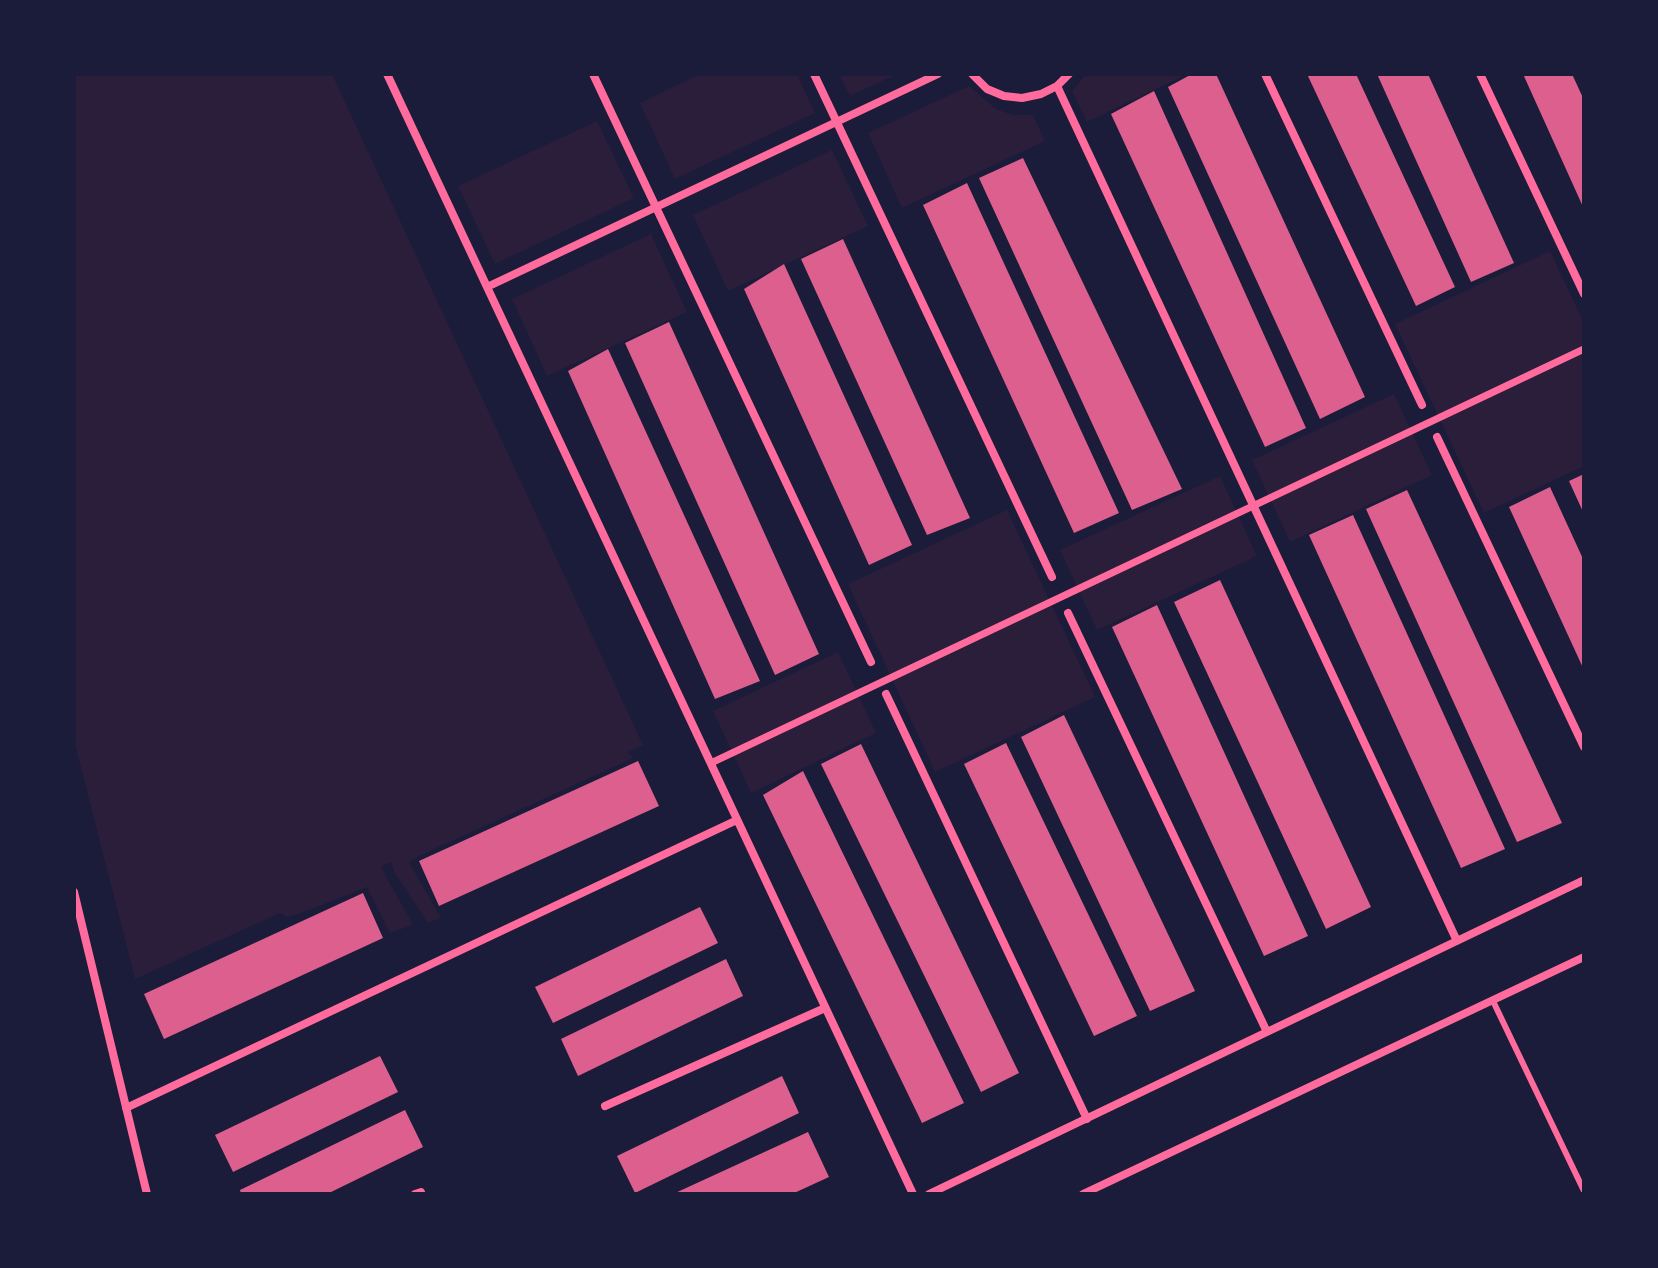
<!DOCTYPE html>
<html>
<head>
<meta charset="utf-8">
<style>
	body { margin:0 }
	#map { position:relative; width:1658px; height:1268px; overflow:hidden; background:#1b1b3a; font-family:"DejaVu Sans",sans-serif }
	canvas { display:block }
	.frame { position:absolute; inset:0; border:76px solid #1b1b3a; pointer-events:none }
</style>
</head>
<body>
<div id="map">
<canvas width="1658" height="1268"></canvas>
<div class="frame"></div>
</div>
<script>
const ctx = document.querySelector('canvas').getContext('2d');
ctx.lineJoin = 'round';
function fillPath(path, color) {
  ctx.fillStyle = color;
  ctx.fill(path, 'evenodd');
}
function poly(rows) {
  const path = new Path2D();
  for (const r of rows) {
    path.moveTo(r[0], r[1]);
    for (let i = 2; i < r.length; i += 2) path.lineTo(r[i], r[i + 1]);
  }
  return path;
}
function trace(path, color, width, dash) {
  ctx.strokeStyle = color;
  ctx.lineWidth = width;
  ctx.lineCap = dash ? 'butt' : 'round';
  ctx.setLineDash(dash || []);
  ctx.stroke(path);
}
const green = poly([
	[74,74,332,74,643,745,628,752,633,758,419,856,409,862,441,918,428,923,394,872,391,862,381,867,413,925,390,933,367,887,299,914,286,917,280,913,135,979,74,740],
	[700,74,797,74,815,113,675,179,640,103],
	[839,74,897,74,850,96],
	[1086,74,1187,74,1087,122,1072,91],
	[969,86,996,109,1013,115,1033,115,1045,141,902,208,868,133],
	[597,121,634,198,495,264,458,186],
	[832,150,868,226,728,291,693,215],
	[651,234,687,312,547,376,512,299],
	[1550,251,1584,323,1584,466,1484,513,1395,324],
	[1394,394,1432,475,1290,542,1252,460],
	[1220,476,1257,556,1097,630,1060,550],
	[1007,510,1095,697,935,772,848,584],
	[838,652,876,733,751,793,713,711]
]);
const building = poly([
	[1192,74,1216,74,1365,397,1320,419,1168,87],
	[1307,74,1356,74,1455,287,1416,306],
	[1377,74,1428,74,1514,263,1471,282],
	[1523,74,1572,74,1584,100,1584,209],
	[1154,91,1306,428,1265,447,1111,114],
	[1023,158,1182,489,1132,510,979,178],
	[967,183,1119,513,1074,533,923,205],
	[843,239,970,518,927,535,801,259],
	[784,264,912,545,869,565,744,289],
	[669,322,819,654,775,675,625,343],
	[608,349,760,681,715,699,568,371],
	[1584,474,1584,514,1569,481],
	[1550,487,1584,561,1584,670,1509,507],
	[1407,490,1562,823,1517,842,1366,509],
	[1353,515,1505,849,1461,868,1309,535],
	[1220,580,1371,907,1326,929,1174,602],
	[1157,605,1308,936,1264,956,1112,627],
	[1064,715,1195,991,1150,1011,1021,737],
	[1006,743,1137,1016,1094,1036,964,764],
	[861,744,1019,1073,981,1092,821,764],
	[638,761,659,806,439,906,419,861],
	[803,771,964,1103,922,1123,763,795],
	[363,893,383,938,164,1039,144,994],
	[700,907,718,943,553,1023,535,987],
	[726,959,743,996,578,1076,561,1039],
	[380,1056,398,1092,233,1172,215,1135],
	[782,1076,799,1113,635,1193,617,1156],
	[405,1110,423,1147,327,1194,241,1194,240,1190],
	[808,1132,829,1177,792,1194,673,1194]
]);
const service = poly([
	[1493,1001,1584,1191]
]);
const pedestrian = poly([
	[711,763,1584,349]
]);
const minor = poly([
	[387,74,913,1194],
	[593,74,871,662],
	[814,74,1052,577],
	[972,74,987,89,1004,96,1022,98,1041,94,1057,86,1069,74],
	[1265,74,1422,405],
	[1480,74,1584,294],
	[1057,86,1457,941],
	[487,287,938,74],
	[1437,437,1584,747],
	[1068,613,1267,1032],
	[886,694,1087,1119],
	[74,892,147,1194],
	[605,1106,825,1008],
	[126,1108,737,820],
	[415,1194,421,1192],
	[929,1194,1584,880],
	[1083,1194,1584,957]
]);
fillPath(green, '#2a1e3b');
fillPath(building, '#dd5f8e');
trace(service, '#ff6b9d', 6);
trace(pedestrian, '#ff6b9d', 7);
trace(minor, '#ff6b9d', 8);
</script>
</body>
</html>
